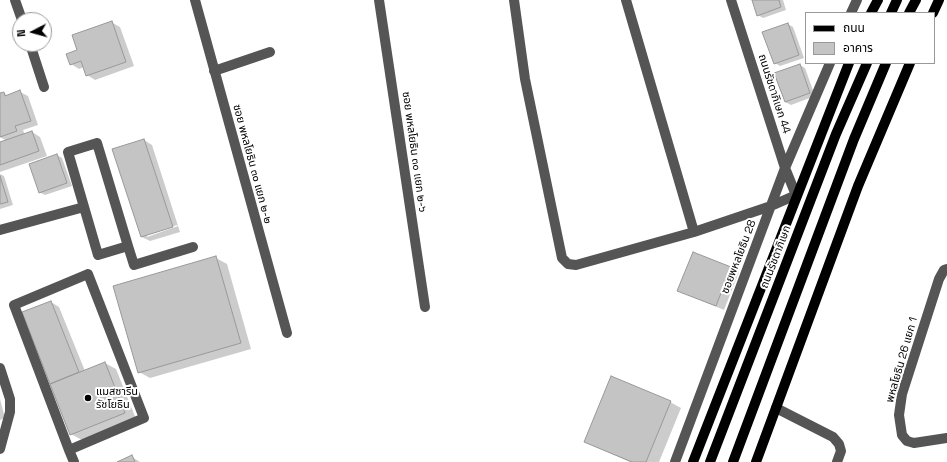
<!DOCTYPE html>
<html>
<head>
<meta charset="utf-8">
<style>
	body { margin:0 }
	#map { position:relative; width:947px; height:462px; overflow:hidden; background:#fff; font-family:"Space Grotesk","Noto Sans Thai",sans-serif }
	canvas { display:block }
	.legend { position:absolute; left:805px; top:12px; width:130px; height:52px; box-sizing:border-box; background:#fff; border:1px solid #999; margin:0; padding:5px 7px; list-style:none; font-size:12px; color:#000 }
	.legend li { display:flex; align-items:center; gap:8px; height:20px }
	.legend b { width:20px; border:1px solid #999 }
	.north { position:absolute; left:12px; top:12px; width:40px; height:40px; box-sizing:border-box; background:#fff; border:1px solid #999; border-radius:50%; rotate:264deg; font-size:11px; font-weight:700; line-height:16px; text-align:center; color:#000 }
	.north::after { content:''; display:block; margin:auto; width:14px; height:18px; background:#000; clip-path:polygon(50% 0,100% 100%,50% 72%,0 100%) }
</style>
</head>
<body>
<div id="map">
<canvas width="947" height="462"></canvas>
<ul class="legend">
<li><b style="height:5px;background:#000"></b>ถนน</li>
<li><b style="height:11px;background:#c4c4c4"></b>อาคาร</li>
</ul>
<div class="north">N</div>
</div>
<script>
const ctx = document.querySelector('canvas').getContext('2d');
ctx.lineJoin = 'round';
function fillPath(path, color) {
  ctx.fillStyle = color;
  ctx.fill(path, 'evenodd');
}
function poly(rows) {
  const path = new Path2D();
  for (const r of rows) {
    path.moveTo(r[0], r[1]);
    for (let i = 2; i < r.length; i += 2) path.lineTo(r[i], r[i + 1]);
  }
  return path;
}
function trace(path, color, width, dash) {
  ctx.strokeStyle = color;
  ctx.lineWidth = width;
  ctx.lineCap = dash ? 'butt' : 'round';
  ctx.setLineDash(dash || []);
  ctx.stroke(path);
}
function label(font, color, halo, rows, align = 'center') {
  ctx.font = font + ' "Space Grotesk","Noto Sans Thai",sans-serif';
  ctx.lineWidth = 4;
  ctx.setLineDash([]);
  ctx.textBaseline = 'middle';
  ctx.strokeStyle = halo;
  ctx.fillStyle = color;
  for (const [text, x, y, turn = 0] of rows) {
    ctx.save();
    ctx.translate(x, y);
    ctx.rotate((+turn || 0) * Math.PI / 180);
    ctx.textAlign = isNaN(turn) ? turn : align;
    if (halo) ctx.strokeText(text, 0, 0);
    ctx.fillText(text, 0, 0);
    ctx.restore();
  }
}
const shadow = poly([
	[753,0,783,0,786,10,763,18,758,15],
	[111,22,120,27,134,66,95,80,87,75,84,67,79,69,71,64,78,51],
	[788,24,793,27,804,58,780,66,775,63],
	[800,65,805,68,815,96,791,105,785,102],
	[20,92,28,96,38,125,23,130,25,135,32,132,40,137,47,156,0,172,0,143,7,141,0,137,0,94,4,93,8,96],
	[144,140,152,145,180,232,150,241,142,237],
	[177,225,178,226,147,237,147,235],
	[57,155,62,158,72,186,45,195,39,192],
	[0,174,4,176,13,205,0,209],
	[693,253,739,272,724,310,679,291],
	[216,258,227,264,251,349,150,378,139,372],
	[51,302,59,307,85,371,105,363,116,369,136,419,82,440,71,434,24,313],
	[0,399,5,418,0,420],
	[670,402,681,408,659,462,630,462,585,442],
	[132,457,140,462,120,462]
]);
const building = poly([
	[752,0,779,0,781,7,757,16,752,0],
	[112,21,126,62,86,76,81,61,70,65,66,54,77,50,72,35,112,21],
	[788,23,799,55,774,64,762,32,788,23],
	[800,64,810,93,785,102,774,73,800,64],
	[20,90,31,121,15,126,17,131,0,137,0,93,4,92,5,96,20,90],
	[32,131,39,151,0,165,0,142,32,131],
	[144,139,173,227,141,237,112,149,144,139],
	[57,154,67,183,39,193,29,164,57,154],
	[0,176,8,202,0,204,0,176],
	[693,252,731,267,716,306,677,291,693,252],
	[216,256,241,343,138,373,113,286,216,256],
	[51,301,79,372,50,384,22,312,51,301],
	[105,362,125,413,70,435,50,384,105,362],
	[611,376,671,401,646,462,632,462,584,442,611,376],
	[132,455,135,462,117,462,132,455]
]);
const minor = poly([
	[15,0,22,20],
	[195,0,287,333],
	[379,0,425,307],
	[514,0,525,79,562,258,568,264,576,265,694,232,771,206,796,195,785,168,731,0],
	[626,0,694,232],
	[851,13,857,0],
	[30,44,44,87],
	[214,71,270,52],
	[97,143,128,246,98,255,68,152,97,143],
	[0,230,84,207],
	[128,246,134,265,193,247],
	[947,269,944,270,939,279,902,394,899,415,902,435,907,441,914,443,947,438],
	[0,368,10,399,10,412,0,449],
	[776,408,833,437,839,444,841,451,837,462],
	[69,450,144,418,88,274,14,305,69,450,74,462],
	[675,462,785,168,830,63]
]);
const major = poly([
	[871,13,878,0],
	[891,13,897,0],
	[909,13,916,0],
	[933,13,939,0],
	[693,462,849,63],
	[710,462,836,134,867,63],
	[733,462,854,139,886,63],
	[756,462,858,186,910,63]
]);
const markers = [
	[88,398,4,"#000"]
];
const streetNames = [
	["ถนนรัชดาภิเษก 44",774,94,72],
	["ซอย พหลโยธิน ๓๐ แยก ๒-๖",414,152,82],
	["ซอย พหลโยธิน ๓๐ แยก ๒-๒",252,164,75],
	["ซอยพหลโยธิน 28",739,257,-69],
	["ถนนรัชดาภิเษก",776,257,-69],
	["พหลโยธิน 26 แยก 1",902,360,-74]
];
const poiNames = [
	["แมสซารีน",96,392],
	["รัชโยธิน",96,405]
];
fillPath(shadow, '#0003');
fillPath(building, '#c4c4c4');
trace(building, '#999', 1);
trace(minor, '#555', 10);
trace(major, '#000', 10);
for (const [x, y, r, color] of markers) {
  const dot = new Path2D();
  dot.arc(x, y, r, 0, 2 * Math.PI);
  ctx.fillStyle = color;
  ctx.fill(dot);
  trace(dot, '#fff', 1.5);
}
label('11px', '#000', '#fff', streetNames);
label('11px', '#000', '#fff', poiNames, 'left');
</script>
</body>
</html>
